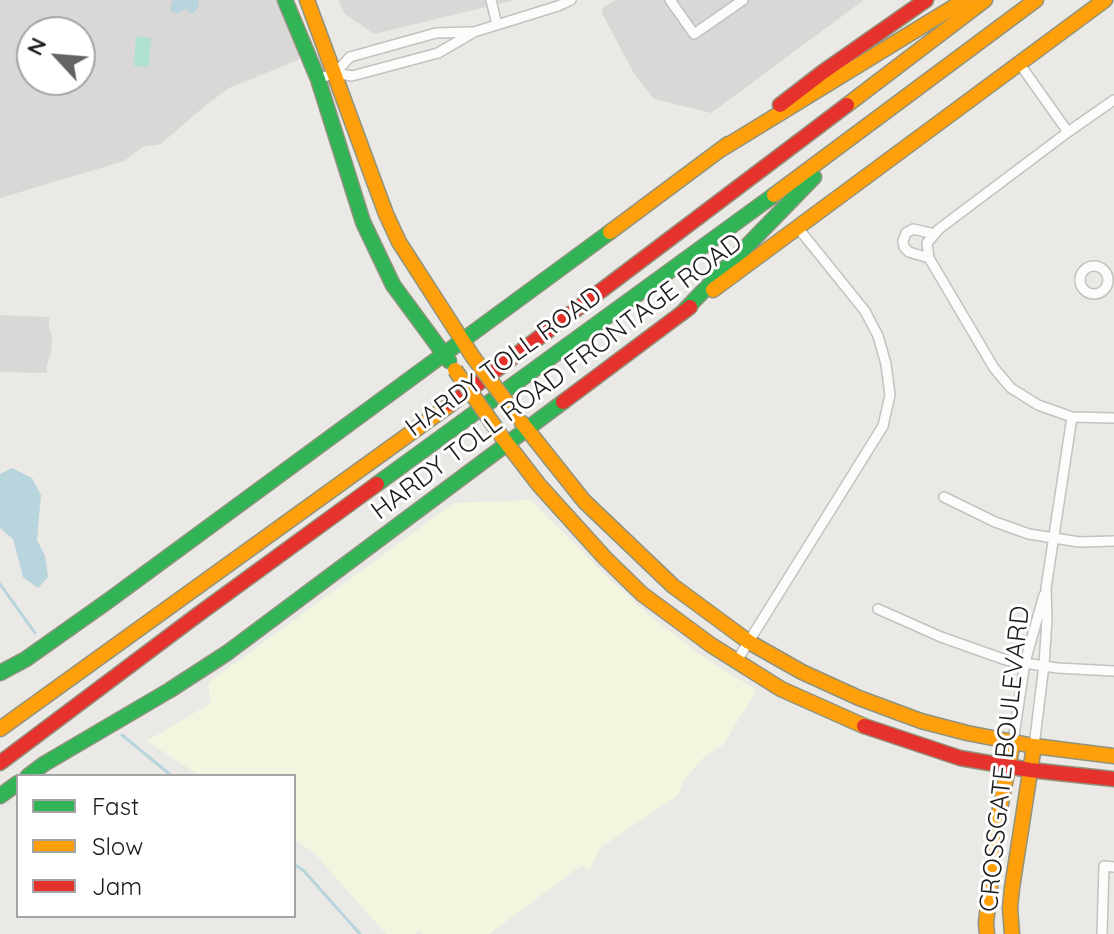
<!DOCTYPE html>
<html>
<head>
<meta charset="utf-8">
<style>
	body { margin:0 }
	#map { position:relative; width:1114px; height:934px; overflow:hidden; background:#eae9e5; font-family:Quicksand,sans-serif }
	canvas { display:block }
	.legend { position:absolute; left:16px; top:774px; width:280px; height:144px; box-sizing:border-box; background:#fff; border:2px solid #a4a4a4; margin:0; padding:10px 14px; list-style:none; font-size:24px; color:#1c1c1c }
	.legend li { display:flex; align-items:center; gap:16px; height:40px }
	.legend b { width:40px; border:2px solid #a4a4a4 }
	.north { position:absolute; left:16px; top:16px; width:80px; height:80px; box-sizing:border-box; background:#fff; border:2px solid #a4a4a4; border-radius:50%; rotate:296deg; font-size:22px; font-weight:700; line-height:32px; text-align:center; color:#1c1c1c }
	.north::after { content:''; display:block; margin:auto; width:28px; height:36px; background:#646462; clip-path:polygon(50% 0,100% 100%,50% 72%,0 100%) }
</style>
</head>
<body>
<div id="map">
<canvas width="1114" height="934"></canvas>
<ul class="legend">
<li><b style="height:10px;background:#30b455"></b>Fast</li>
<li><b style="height:10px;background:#ff9f0a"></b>Slow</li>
<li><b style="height:10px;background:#e5322d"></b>Jam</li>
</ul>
<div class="north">N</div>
</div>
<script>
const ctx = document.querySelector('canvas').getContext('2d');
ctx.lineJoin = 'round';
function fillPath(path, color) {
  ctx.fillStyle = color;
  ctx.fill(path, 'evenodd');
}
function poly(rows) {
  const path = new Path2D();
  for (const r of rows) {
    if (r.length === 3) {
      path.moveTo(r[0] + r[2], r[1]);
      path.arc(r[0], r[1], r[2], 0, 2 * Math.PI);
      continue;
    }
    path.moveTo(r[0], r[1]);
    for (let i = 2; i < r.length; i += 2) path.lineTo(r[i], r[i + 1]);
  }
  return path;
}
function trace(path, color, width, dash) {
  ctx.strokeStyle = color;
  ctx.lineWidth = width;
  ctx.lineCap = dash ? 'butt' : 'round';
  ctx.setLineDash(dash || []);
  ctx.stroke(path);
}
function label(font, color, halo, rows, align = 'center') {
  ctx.font = font + ' Quicksand,sans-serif';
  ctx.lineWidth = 6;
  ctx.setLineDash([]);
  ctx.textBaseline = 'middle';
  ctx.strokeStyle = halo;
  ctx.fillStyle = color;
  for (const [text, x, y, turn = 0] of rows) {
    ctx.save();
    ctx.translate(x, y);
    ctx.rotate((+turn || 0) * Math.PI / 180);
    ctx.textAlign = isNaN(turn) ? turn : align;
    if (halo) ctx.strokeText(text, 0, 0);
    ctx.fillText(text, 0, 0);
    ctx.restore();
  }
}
const residential = poly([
	[0,0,279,0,299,55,298,60,229,88,206,105,161,144,143,147,124,161,0,198],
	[32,32,80,32,80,80,32,80],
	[338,0,515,0,374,34,345,14],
	[616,0,864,0,711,113,654,99,633,72,602,13,602,8]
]);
const education = poly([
	[531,500,606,576,652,618,710,662,757,690,723,745,704,757,684,780,678,795,600,848,591,867,587,870,582,865,489,934,422,934,420,931,415,934,386,934,313,852,294,839,294,776,200,776,147,741,211,703,208,683,454,503]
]);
const religious = poly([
	[0,315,49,317,49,326,52,337,51,353,47,365,47,373,0,372]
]);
const pitch = poly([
	[136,36,151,38,149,67,134,66]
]);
const water = poly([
	[175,0,194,0,198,1,199,6,193,14,185,9,178,14,170,11,172,1],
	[12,468,32,478,41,495,37,540,45,556,48,577,38,588,23,577,13,539,0,528,0,474]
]);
const stream = poly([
	[0,584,35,633],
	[122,735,172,776],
	[294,864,304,871,360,934]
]);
const street = poly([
	[491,0,497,25],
	[670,0,694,34,743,0],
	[1019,63,1068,132],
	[335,73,350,57,436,33,471,32],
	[318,79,335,73,352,76,438,53,474,32,558,6,571,0],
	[1114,100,1068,132,939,229,927,243,929,258,994,368,1011,388,1038,405,1072,417,1114,418],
	[929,258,909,252,904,247,903,241,906,233,913,229,934,234],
	[1094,280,14],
	[944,497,995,522,1029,534,1079,542,1114,541],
	[878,609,941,637,1006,660,1057,668,1114,671],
	[736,662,883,426,890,395,886,364,878,336,865,311,798,228],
	[1013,742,1025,662,1044,595],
	[1034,746,1044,665,1047,619,1046,588,1072,417],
	[1102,934,1104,866,1114,867]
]);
const fast = poly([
	[285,0,318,79,363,222,393,285,449,361],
	[682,313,814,177],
	[377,484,774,195],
	[0,673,26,659,108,601,610,232],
	[28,776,44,764,170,690,227,653,563,402],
	[0,796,18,783]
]);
const slow = poly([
	[307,0,386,214,399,242,473,357],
	[847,105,985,0],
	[720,150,965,0],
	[774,195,1036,0],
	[610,232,728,144],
	[713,290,1105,0],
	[522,423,584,501,673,586,749,642,802,672,859,698,921,721,967,733,1034,746,1114,756],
	[502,437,539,485,605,558,642,594,711,645,781,689,864,726],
	[0,729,451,404],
	[987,934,986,923,997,824,1013,742],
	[1012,934,1010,908,1012,888,1034,746]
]);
const jam = poly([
	[780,105,823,72,926,0],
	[563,402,690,307],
	[451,404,847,105],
	[864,726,960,758,1030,770,1114,779],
	[0,763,196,616,377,484]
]);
const slowBridge = poly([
	[473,357,517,416],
	[455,370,500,434]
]);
const streetNames = [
	["HARDY TOLL ROAD",504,362,-36],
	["HARDY TOLL ROAD FRONTAGE ROAD",557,377,-37],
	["CROSSGATE BOULEVARD",1005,759,-84]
];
fillPath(residential, '#d9d8d6');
fillPath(education, '#f4f5df');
fillPath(religious, '#d8d8d6');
fillPath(pitch, '#b0e1cf');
fillPath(water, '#b8d4dd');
trace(stream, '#b8d4dd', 3);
trace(street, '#c3c2c1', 12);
trace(fast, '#90937e', 17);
trace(slow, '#90937e', 17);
trace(jam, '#90937e', 17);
trace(street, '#fcfcfb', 9);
trace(fast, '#30b455', 14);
trace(slow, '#ff9f0a', 14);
trace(jam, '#e5322d', 14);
trace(slowBridge, '#90937e', 17, []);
trace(slowBridge, '#ff9f0a', 14);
label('26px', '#1c1c1c', '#fff', streetNames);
</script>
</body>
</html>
